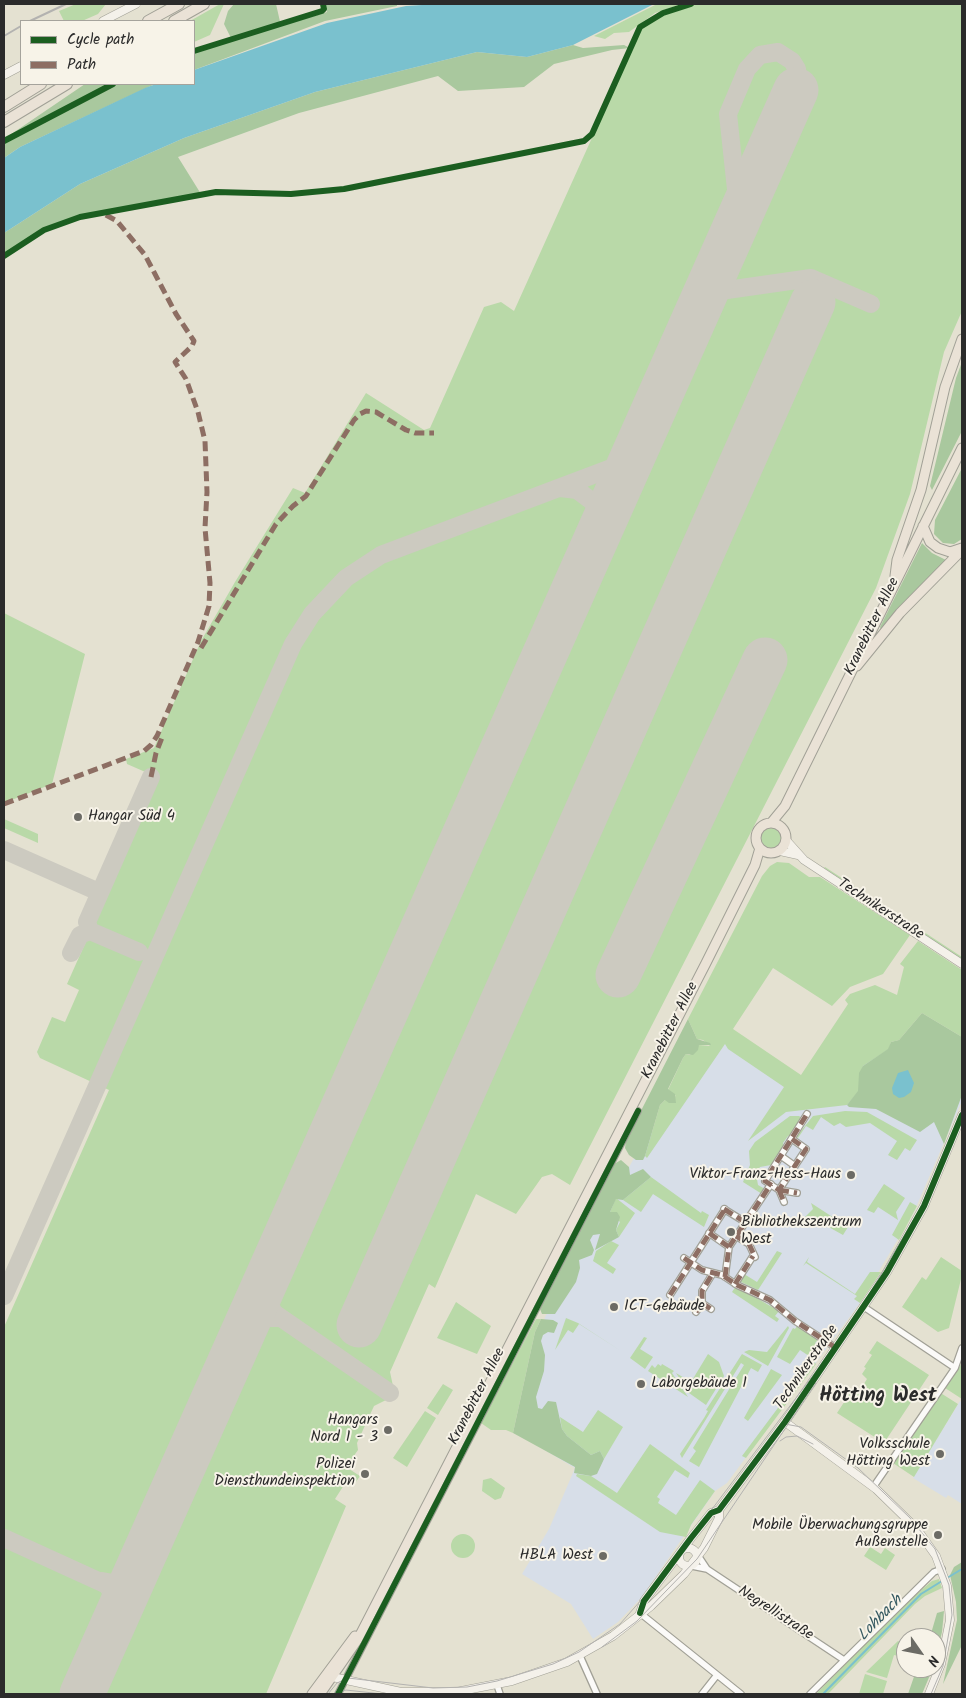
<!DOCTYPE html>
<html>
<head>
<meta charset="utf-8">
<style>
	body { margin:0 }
	#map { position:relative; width:966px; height:1698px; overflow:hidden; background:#e4e1d1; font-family:Kalam,sans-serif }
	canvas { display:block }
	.frame { position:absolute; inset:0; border:5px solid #2b2b2b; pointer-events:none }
	.legend { position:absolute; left:20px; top:20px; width:175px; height:65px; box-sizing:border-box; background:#f7f3e8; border:1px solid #a5a39c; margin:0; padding:6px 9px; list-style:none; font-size:15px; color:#2b2b2b }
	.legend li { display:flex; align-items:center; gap:10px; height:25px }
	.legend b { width:25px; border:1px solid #a5a39c }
	.north { position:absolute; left:896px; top:1628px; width:50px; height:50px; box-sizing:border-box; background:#f7f3e8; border:1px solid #a5a39c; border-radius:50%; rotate:123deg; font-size:14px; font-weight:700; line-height:20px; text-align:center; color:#2b2b2b }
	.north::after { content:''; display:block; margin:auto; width:18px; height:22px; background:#6c6b65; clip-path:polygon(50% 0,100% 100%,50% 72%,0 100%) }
</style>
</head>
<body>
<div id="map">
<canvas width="966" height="1698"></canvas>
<div class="frame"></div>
<ul class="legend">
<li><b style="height:6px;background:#1b5e20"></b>Cycle path</li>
<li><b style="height:6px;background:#8d6e63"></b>Path</li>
</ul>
<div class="north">N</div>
</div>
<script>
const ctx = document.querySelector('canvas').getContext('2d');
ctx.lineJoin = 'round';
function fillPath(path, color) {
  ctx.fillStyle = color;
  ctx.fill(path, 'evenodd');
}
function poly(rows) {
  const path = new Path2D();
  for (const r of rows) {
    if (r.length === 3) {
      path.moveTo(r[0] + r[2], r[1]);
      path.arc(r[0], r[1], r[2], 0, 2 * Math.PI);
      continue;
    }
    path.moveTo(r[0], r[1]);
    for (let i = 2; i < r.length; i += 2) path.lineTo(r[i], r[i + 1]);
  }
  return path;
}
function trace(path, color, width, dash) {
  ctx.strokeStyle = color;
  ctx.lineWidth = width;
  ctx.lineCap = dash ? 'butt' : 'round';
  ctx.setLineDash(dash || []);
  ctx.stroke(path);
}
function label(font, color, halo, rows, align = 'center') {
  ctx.font = font + ' Kalam,sans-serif';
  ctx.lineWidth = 4;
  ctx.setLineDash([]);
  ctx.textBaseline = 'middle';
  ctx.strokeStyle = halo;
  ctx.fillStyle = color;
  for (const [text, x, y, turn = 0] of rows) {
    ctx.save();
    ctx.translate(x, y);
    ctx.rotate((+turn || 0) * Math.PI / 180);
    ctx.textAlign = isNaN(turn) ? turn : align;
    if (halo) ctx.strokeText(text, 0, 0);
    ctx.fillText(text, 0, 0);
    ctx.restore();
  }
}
const built = poly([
	[723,1030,795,1084,865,1064,888,1049,962,1037,962,1101,914,1212,860,1303,727,1483,715,1491,641,1598,618,1622,593,1639,571,1604,522,1574,549,1529,575,1468,523,1437,545,1317,633,1160],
	[960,1401,962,1403,962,1504,948,1495,946,1498,913,1478]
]);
const green = poly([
	[76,4,106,4,98,14,82,21,64,21,59,11],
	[220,4,224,4,210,35,194,42,194,21,190,21],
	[657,4,681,4,655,13,629,32,614,33,605,39,594,36],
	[697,4,962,4,962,311,944,352,910,494,876,588,570,1185,552,1174,542,1177,516,1214,476,1194,435,1288,429,1284,390,1372,393,1386,390,1393,386,1400,374,1406,357,1443,358,1450,346,1467,360,1476,353,1486,351,1484,349,1487,344,1485,335,1499,346,1506,266,1694,4,1694,4,1327,109,1090,40,1058,37,1052,52,1017,65,1022,79,990,67,984,159,778,127,764,126,759,154,748,201,641,235,582,293,488,305,493,366,393,424,430,430,428,484,307,501,302,514,311,641,29,663,15],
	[4,613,85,654,52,784,4,803],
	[4,819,38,834,38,843,4,828],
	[771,838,11],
	[777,862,789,863,809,877,820,877,910,935,883,974,850,987,832,1006,773,968,733,1029,801,1075,848,1004,845,1000,850,994,875,985,897,995,904,967,900,964,918,941,962,970,962,1037,922,1013,899,1040,891,1042,889,1049,863,1066,859,1091,847,1105,786,1112,748,1141,784,1087,728,1049,725,1044,647,1158,645,1156,660,1105,665,1100,676,1096,668,1090,683,1058,686,1054,690,1055,699,1045,710,1046,703,1040,697,1039,688,1019,762,876,770,866],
	[825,867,962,957,962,960,824,868],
	[845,1111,867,1112,917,1140,910,1151,905,1148,897,1160,888,1155,897,1141,870,1123,846,1127,840,1123,834,1126,821,1117,813,1130,806,1126,798,1138,796,1137,813,1116],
	[790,1116,799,1116,802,1118,791,1135,788,1136,783,1143,784,1147,771,1165,760,1167,756,1174,758,1185,765,1189,762,1194,743,1182,750,1165,749,1151,755,1142],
	[651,1177,701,1213,702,1211,709,1215,704,1227,653,1194,641,1212,623,1200],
	[884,1184,905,1198,896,1212,898,1220,878,1207,874,1213,867,1210],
	[616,1198,635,1213,619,1237,616,1230,620,1222,610,1212],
	[910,1202,917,1206,899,1240,892,1235],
	[811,1203,848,1227,843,1235,816,1220,803,1224,797,1219,805,1217,813,1209],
	[611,1241,619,1245,607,1263,616,1269,613,1274,593,1261,596,1251],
	[777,1251,782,1253,758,1290,739,1281,744,1274,757,1282],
	[809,1257,807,1262,855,1294,870,1272,881,1272,860,1303,854,1299,857,1296,806,1263,803,1266],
	[941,1257,962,1271,962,1275,949,1328,938,1332,902,1307,922,1277,926,1280],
	[736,1286,779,1311,775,1316,779,1319,777,1322,732,1292],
	[456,1302,491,1326,477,1354,437,1338],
	[566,1318,578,1323,621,1351,579,1324,573,1333,568,1330,555,1350],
	[536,1319,541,1319,535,1332,513,1433,506,1430,491,1430,481,1423],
	[788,1326,789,1328,768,1366,744,1352,749,1350,767,1352],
	[797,1326,818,1340,815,1343,817,1345,809,1356,800,1350,790,1364,777,1357,793,1328,795,1329],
	[644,1337,647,1338,640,1349,653,1357,645,1369,630,1358],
	[877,1341,929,1375,884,1443,837,1413,854,1387,860,1390,867,1379,862,1374,866,1368,864,1367,872,1355,869,1353],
	[708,1354,719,1362,724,1376,706,1405,689,1393,676,1373,691,1382],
	[742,1354,762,1365,758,1372,751,1368,699,1467,689,1461,696,1451,693,1448,744,1365,741,1363,682,1458,680,1454,704,1418,708,1411,706,1410],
	[813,1361,816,1364,746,1458,742,1456],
	[962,1363,962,1399,945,1388],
	[658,1364,661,1366,662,1364,674,1371,672,1373,688,1397,648,1371,652,1365,655,1368],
	[771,1369,782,1375,748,1421,744,1418],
	[443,1384,453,1390,438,1415,427,1408],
	[939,1392,958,1404,914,1477,893,1463],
	[598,1410,623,1427,604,1459,600,1451,591,1455,567,1436,562,1429,560,1417,583,1432],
	[425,1411,436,1418,407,1467,393,1458],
	[650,1444,690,1473,688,1478,675,1470,657,1497,660,1499,658,1503,676,1515,700,1480,715,1491,691,1525,686,1537,660,1532,576,1476,577,1474,591,1476,617,1493],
	[491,1478,505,1488,501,1498,495,1500,482,1491,483,1480],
	[463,1546,12],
	[870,1547,881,1554,885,1548,895,1555,886,1570,864,1556],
	[939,1579,942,1588,925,1596,915,1604,828,1694,816,1694,901,1607,932,1581],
	[898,1641,902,1643,898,1656,894,1655,887,1678,866,1672],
	[865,1674,887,1681,883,1694,859,1694]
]);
const forest = poly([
	[234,4,276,4,281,26,327,12,326,4,397,4,397,6,325,21,194,70,194,51,231,38,224,24,228,11],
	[573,45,583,48,624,45,630,48,612,50,554,64,524,87,458,91,438,76,299,113,178,157,201,194,79,217,44,230,4,256,4,233,80,184,184,138,315,92,477,52,527,57],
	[85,84,155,84,20,147,4,158,4,139],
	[962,362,962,431,932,490,930,486,956,378],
	[962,468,962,539,954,544,943,543,934,534,935,520],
	[922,543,932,553,946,560,881,629,880,627],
	[922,1013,962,1037,962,1095,944,1144,934,1122,920,1132,876,1109,849,1107,847,1105,858,1091,859,1073,863,1066,888,1049,891,1042,899,1040],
	[688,1019,697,1039,710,1043,711,1045,699,1045,698,1050,693,1055,686,1054,683,1058,668,1089,675,1094,676,1103,669,1103,665,1100,660,1105,645,1156,643,1160,636,1160,629,1155,625,1148,626,1140],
	[621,1160,629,1167,630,1175,643,1169,651,1177,623,1200,616,1199,610,1212,617,1212,620,1217,616,1230,619,1237,595,1250,600,1234,593,1235,590,1240,594,1250,592,1255,579,1260,580,1268,576,1282,555,1314,542,1314,540,1309,614,1164],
	[541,1319,553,1320,558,1323,554,1333,548,1332,543,1335,541,1341,545,1355,544,1371,536,1397,538,1408,542,1409,548,1401,556,1402,562,1429,567,1436,591,1455,600,1451,604,1459,597,1474,591,1476,574,1473,575,1467,513,1433,535,1332],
	[962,1562,962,1645,943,1684,957,1620,956,1602,950,1575,954,1567],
	[944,1611,942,1632,936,1657,936,1638,926,1638,930,1637,937,1613],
	[917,1668,933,1668,922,1694,908,1694]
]);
const water = poly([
	[438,4,654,4,573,45,527,57,477,52,315,92,184,138,80,184,4,233,4,158,20,147,145,88,156,84,194,84,194,70,327,23,406,6],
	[908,1070,914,1083,911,1092,904,1097,899,1098,893,1094,892,1088,898,1073]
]);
const stream = poly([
	[947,1578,962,1569],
	[823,1694,921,1594,942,1581]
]);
const taxiway = poly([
	[737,224,738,208,728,114,747,69,760,55,778,52,792,61,797,69,798,80,796,90],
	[706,293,811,278,871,304],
	[560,488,577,490,593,502,600,519,597,539],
	[4,850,92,889],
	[90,931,87,922,151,777],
	[71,953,80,935,90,931,139,952],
	[268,1279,266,1297,274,1313,390,1393],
	[4,1296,293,644,312,614,346,578,381,555,622,464,631,457,640,443],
	[240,1342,250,1326,256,1322,267,1318,281,1318],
	[4,1538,107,1585,117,1602,115,1620],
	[102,1581,113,1583,125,1580,134,1574,141,1564]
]);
const runway = poly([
	[618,975,765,660],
	[359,1325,813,302],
	[82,1694,796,90]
]);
const street = poly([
	[792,1139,806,1149,779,1190,765,1181,807,1114],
	[781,1156,795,1166],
	[779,1190,797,1193],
	[779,1190,784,1202],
	[724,1209,745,1222],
	[709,1233,729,1247],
	[736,1236,749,1244,755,1257],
	[684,1258,702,1270,722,1275,737,1285,770,1300,795,1321,836,1348],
	[725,1277,729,1247,771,1184],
	[735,1284,753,1256],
	[670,1295,725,1209],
	[702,1303,711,1309],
	[864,1307,955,1368],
	[696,1312,702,1303,702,1291,713,1273],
	[874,1486,955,1368,962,1348],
	[699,1557,707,1569,844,1660],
	[692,1566,707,1569],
	[640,1613,741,1694],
	[580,1656,597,1694],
	[497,1685,500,1694],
	[338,1694,638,1111],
	[702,1694,717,1675],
	[810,1694,934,1572,942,1569]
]);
const secondary = poly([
	[103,21,136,4],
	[4,75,21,66],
	[786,840,804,860,962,964],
	[780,851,798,855],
	[785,1422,876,1489,917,1529,936,1556,947,1586,950,1620,941,1664,929,1694],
	[688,1557,9],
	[640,1613,644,1601,691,1538,711,1513,719,1510,785,1422,887,1272,924,1206,962,1115],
	[328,1676,401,1692,456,1692,512,1681,567,1662,613,1636,651,1606,684,1574,704,1548,719,1518,719,1510]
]);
const primary = poly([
	[923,526,930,542,938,548,950,552,962,548],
	[895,576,897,560,921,490,945,387,962,339],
	[857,666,900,613,962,550],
	[771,838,15],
	[771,823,785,806,962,448],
	[312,1694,355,1636],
	[320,1694,358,1639,706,963,755,865,760,848]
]);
const highway = poly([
	[148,21,179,4],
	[174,21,204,4],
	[4,107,41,84],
	[4,122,67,84]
]);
const tram = poly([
	[785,1424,801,1427,858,1468,910,1518,935,1549,949,1585,952,1615,943,1666,931,1694],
	[780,1441,786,1437,797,1436,813,1444],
	[602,1647,637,1621,697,1559,816,1383],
	[328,1694,337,1683,348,1678,433,1688,467,1687,497,1681,553,1664,579,1652,620,1624,657,1582,814,1374,864,1303,921,1207,962,1110],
	[335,1694,346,1690,382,1694]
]);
const rail = poly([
	[30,21,66,4],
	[4,36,21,26]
]);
const quiet = poly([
	[201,648,276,524,293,506,306,496,354,420,360,414,366,411,376,412,406,430,415,433,434,433],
	[151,777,156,753,163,735],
	[4,804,144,751,151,745,157,736,198,642,209,606,210,583,205,528,207,492,205,441,198,412,186,379,175,362,192,346,194,341,176,314,145,255,117,221,104,214],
	[792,1139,806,1149,779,1190,765,1181,807,1114],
	[779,1190,797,1193],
	[779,1190,784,1202],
	[724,1209,745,1222],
	[709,1233,729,1247],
	[736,1236,749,1244,755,1257],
	[684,1258,702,1270,722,1275,737,1285,770,1300,795,1321,836,1348],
	[725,1277,729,1247,771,1184],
	[735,1284,753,1256],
	[670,1295,725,1209],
	[702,1303,711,1309],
	[696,1312,702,1303,702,1291,713,1273]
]);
const cycleway = poly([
	[194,51,322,11,324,9,323,4],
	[4,141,113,84],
	[4,256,44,230,80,217,216,192,291,194,344,189,584,141,592,134,640,27,663,13,691,4],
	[640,1613,644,1601,691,1538,711,1513,719,1510,785,1422,887,1272,924,1206,962,1115],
	[338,1694,638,1111]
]);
const markers = [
	[78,817,5,"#6c6b65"],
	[851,1175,5,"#6c6b65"],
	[731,1232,5,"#6c6b65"],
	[614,1307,5,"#6c6b65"],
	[641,1384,5,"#6c6b65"],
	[388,1430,5,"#6c6b65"],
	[940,1454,5,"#6c6b65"],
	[365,1474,5,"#6c6b65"],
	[938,1535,5,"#6c6b65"],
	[603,1556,5,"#6c6b65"]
];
const streetNames = [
	["Kranebitter Allee",873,627,-64],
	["Technikerstraße",880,910,33],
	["Kranebitter Allee",671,1031,-63],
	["Technikerstraße",807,1368,-55],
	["Kranebitter Allee",478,1397,-63],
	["Negrellistraße",775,1614,33]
];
const poiNames = [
	["Hangar Süd 4",88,817,"left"],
	["Viktor-Franz-Hess-Haus",841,1175],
	["Bibliothekszentrum",741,1223,"left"],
	["West",741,1240,"left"],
	["ICT-Gebäude",624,1307,"left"],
	["Laborgebäude 1",651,1384,"left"],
	["Hangars",378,1421],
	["Nord 1 - 3",378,1438],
	["Volksschule",930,1445],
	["Hötting West",930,1462],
	["Polizei",355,1465],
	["Diensthundeinspektion",355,1482],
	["Mobile Überwachungsgruppe",928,1526],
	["Außenstelle",928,1543],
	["HBLA West",593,1556]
];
const waterNames = [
	["Lohbach",881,1619,-46]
];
const districtNames = [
	["Hötting West",878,1398]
];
fillPath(built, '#d7dee8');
fillPath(green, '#b9d9a8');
fillPath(forest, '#a9c89e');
fillPath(water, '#7ac1ce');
trace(stream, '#7ac1ce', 2);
trace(taxiway, '#cccac0', 18);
trace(runway, '#cccac0', 45);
trace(street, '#a1a096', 8);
trace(secondary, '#a1a096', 9);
trace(primary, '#a1a096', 11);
trace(highway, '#a1a096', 12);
trace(street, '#fbfaf8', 5.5);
trace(secondary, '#f4f1ea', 8);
trace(primary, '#eae2d6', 9);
trace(highway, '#eae2d6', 10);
trace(tram, '#b3b2b0', 1);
trace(rail, '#b3b2b0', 2);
trace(quiet, '#8d6e63', 5, [10, 5]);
trace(cycleway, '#1b5e20', 6);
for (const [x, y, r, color] of markers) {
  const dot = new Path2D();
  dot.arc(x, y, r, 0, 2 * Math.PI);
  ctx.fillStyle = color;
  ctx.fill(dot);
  trace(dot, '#f7f3e8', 2);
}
label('15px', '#2b2b2b', '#f7f3e8', streetNames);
label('15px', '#2b2b2b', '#f7f3e8', poiNames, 'right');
label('italic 16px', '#375b63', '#f7f3e8', waterNames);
label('bold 20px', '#2b2b2b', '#f7f3e8', districtNames);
</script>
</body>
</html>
